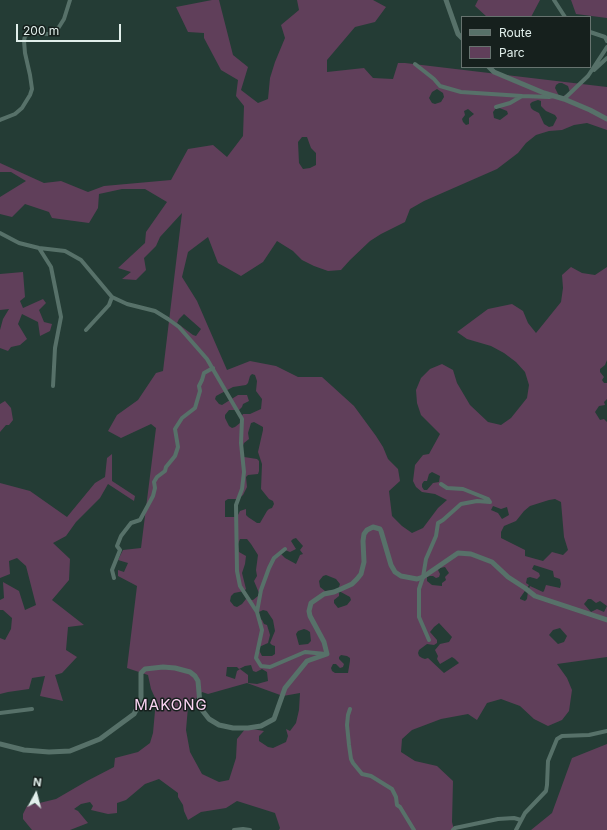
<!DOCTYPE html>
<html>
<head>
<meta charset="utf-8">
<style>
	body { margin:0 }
	#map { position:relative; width:607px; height:830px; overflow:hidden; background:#243c35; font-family:Inter,sans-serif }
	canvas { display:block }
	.legend { position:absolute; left:461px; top:16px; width:130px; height:52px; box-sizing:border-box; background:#16201d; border:1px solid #67736f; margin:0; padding:5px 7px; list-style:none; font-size:12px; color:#e1efeb }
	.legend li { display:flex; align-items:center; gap:8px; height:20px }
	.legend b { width:20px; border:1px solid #67736f }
	.north { position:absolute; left:16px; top:774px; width:40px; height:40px; -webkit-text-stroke:3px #16201d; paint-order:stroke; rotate:7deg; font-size:11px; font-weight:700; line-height:16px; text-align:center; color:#e1efeb }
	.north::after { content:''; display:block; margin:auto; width:14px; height:18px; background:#e1efeb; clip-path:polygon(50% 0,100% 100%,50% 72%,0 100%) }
	.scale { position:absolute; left:16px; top:24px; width:105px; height:18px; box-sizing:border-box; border:2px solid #e1efeb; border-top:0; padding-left:5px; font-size:12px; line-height:14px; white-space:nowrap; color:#e1efeb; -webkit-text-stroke:3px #16201d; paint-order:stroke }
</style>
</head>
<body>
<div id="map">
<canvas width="607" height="830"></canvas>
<ul class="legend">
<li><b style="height:5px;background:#577169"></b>Route</li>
<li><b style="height:11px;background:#603f5a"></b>Parc</li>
</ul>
<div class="north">N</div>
<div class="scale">200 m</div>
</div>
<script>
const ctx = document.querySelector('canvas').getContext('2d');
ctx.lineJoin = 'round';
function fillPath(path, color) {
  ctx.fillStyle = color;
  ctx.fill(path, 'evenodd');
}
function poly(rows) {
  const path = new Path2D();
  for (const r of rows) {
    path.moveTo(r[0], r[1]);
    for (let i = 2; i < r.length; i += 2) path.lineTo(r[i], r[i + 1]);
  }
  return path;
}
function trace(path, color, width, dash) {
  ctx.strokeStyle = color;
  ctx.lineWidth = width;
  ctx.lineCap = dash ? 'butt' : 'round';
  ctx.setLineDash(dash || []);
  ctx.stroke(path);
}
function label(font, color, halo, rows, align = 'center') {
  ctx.font = font + ' Inter,sans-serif';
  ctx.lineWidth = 3;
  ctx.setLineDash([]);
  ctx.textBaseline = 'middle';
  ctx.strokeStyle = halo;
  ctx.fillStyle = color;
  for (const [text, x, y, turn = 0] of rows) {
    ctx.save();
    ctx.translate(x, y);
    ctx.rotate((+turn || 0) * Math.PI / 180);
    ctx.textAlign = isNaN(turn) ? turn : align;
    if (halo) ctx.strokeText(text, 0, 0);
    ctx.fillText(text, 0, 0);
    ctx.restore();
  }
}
const green = poly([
	[212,0,219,0,233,55,248,67,241,90,258,103,268,99,270,78,275,62,285,38,281,25,299,10,297,0,373,0,386,7,375,22,355,27,327,60,327,72,364,68,373,78,393,79,398,63,405,63,607,87,607,130,587,123,574,125,562,130,549,131,536,135,526,143,518,153,497,169,424,201,410,209,405,222,381,234,370,241,350,260,341,270,328,271,314,266,302,260,293,251,277,241,263,262,241,276,218,263,208,237,188,252,182,277,197,301,227,370,250,361,276,366,298,377,322,377,354,406,376,436,383,447,388,459,398,469,400,481,389,491,392,516,402,526,412,533,423,528,438,508,447,500,435,494,422,492,416,487,413,481,415,465,423,455,429,454,440,434,421,415,417,403,416,390,421,378,430,369,442,364,453,370,457,383,470,405,488,422,501,425,511,418,527,398,529,385,525,372,516,362,504,353,491,346,467,339,457,332,488,309,512,304,523,311,528,323,536,333,561,302,563,288,562,275,571,267,582,273,595,275,607,267,607,360,605,365,600,369,600,372,604,377,602,380,604,383,607,383,607,399,604,402,605,405,599,406,595,412,600,420,604,419,607,422,607,657,557,664,567,678,572,690,569,711,562,720,548,726,534,719,520,706,501,699,487,703,477,720,468,714,441,719,412,730,402,739,401,752,415,761,437,766,453,781,452,822,454,830,279,830,280,828,275,813,237,801,226,808,201,812,188,820,184,811,183,805,178,797,178,793,159,779,145,784,126,800,117,803,117,813,108,814,91,810,93,806,90,802,81,804,74,809,78,811,88,823,70,830,32,830,23,819,23,814,27,806,56,799,87,781,114,767,115,758,138,752,150,743,153,733,156,700,151,689,148,675,127,668,137,586,118,576,118,570,124,572,128,563,118,560,123,550,141,548,156,428,151,424,121,438,108,431,117,415,138,400,156,373,163,371,182,213,160,237,156,246,144,258,146,270,136,280,122,279,131,272,118,268,145,243,146,232,167,202,145,189,122,189,99,194,98,208,89,223,52,218,49,212,25,204,12,217,0,214,0,197,26,181,11,172,0,172,0,163,44,183,61,181,88,192,104,186,171,180,188,149,213,145,227,157,243,136,244,106,236,96,238,80,221,70,204,38,204,33,188,32,176,7],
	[559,83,562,83,568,86,570,92,562,97,559,96,555,88,556,85],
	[437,89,443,93,444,97,441,102,435,104,432,103,429,98,432,92],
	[538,100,541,101,541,106,546,111,555,115,557,118,553,126,549,127,544,124,539,113,533,110,531,108,530,104,532,102],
	[497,107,507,111,508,114,500,120,494,118,493,112],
	[468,109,474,114,469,118,469,124,466,125,463,122,462,119,465,115,464,111],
	[302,137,307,137,311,148,316,153,316,165,310,168,303,169,299,163,298,142],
	[184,314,201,329,196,336,193,335,177,323,179,319],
	[252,374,255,375,257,381,256,391,262,399,261,409,250,414,243,414,240,419,240,423,235,427,232,428,229,426,225,418,225,415,229,410,239,410,242,407,243,404,249,401,247,395,238,395,222,405,219,404,215,399,216,396,233,387,246,385,248,383,250,376],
	[254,422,263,427,263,430,258,452,262,464,261,489,269,499,273,501,274,504,272,508,269,509,267,511,260,523,257,523,248,517,246,515,246,509,240,511,237,517,225,517,225,501,228,499,238,499,243,495,247,487,246,477,248,475,258,474,259,471,259,461,257,459,244,457,242,448,244,443,249,439,248,433,251,423],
	[432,472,440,476,439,482,433,483,427,490,424,490,422,487,422,484,424,481,427,481,429,474],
	[555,499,561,502,564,537,568,550,563,555,552,552,543,561,525,556,525,550,501,538,501,532,504,526,516,521,524,511,530,506,549,500],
	[493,506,501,509,507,507,509,515,502,519,498,513,491,510],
	[296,538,303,546,300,550,303,554,300,555,296,564,285,558,281,554,285,550,290,552,296,549,291,541,293,539],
	[240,539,247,539,251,544,258,555,256,570,257,576,254,581,259,593,258,596,253,600,246,599,242,604,237,607,234,606,230,601,231,596,234,593,244,591,246,589,242,573,245,564,246,556,239,552,238,544],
	[534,565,553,571,554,577,560,579,561,584,560,588,546,585,544,591,543,592,530,586,528,591,527,599,525,601,520,599,520,598,529,585,526,583,527,578,530,577,537,579,540,576,539,573,532,569],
	[445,567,449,573,445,577,446,580,442,583,442,586,432,585,427,581,427,577,430,576,433,576,436,578,439,577,440,574,438,570,440,568],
	[326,575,336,579,340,584,339,587,339,591,350,597,351,600,347,605,338,608,334,603,334,600,339,596,339,593,334,590,325,591,320,587,319,581,323,576],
	[588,599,591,599,596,603,600,601,607,606,604,612,597,609,591,612,584,604],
	[263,610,267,611,273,620,275,631,270,643,272,645,275,646,275,654,272,656,262,656,259,650,259,647,268,643,270,635,267,625,264,624,262,620,259,618,259,612],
	[439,623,452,637,449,642,440,644,435,650,438,656,437,659,440,664,452,657,455,659,459,663,444,673,428,658,425,659,422,658,419,656,418,653,419,650,427,644,434,645,437,643,437,640,430,632,434,627],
	[560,628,567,636,564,642,558,644,549,635,553,630],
	[304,629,307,630,310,632,311,641,308,644,299,645,296,634,298,631],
	[341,655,347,656,350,658,350,661,348,673,335,673,332,671,331,668,333,664,336,664,340,668,343,667,344,664,339,659,339,657],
	[251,665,253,671,256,672,262,669,267,672,268,681,257,684,248,683,248,675,240,669,237,671,235,679,226,676,227,667,237,667,239,669,245,666],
	[247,683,283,696,300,693,299,710,296,723,290,731,286,729,288,736,286,742,273,748,268,747,259,741,259,736,264,731,246,728,237,739,236,758,229,780,219,782,202,774,190,752,186,730,188,707,202,692,208,694],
	[478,0,540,0,531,17,487,17,475,6],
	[571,0,607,0,607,18,576,14],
	[23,272,25,297,20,301,23,308,43,299,46,303,39,310,44,322,52,324,50,331,40,336,38,322,22,314,18,324,27,339,20,345,11,347,8,351,0,348,0,330,3,319,9,309,0,310,0,274],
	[5,401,11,408,13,420,9,425,6,425,0,432,0,404],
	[112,454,112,481,135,496,134,501,108,484,100,498,76,522,66,536,53,543,70,559,69,580,52,600,84,625,68,627,66,650,77,657,62,673,55,675,63,701,40,696,45,676,32,678,29,689,8,692,0,694,0,638,5,640,11,629,12,618,3,610,0,610,0,600,4,598,3,582,19,591,25,610,36,605,26,566,17,558,9,561,10,574,0,578,0,483,30,491,67,517,95,483,105,477,107,458],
	[607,744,607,830,531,830,552,813,572,758]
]);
const minor = poly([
	[554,0,565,17],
	[590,32,605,37,607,41],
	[415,64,434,79,440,86,461,92,522,96],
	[594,70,607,58],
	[564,99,588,76,607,47],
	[496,107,510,103,522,96,549,97,553,96],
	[0,120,15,114,22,108,30,95,32,89,30,75,25,53,24,41,25,36,28,34,32,33,48,34,53,33,59,27,64,19,70,0],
	[0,233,19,243,39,248,65,251,81,260,112,297,127,304,155,311,168,319,179,327,207,359,242,419,241,443,244,472,242,489,236,505,237,571,240,586,257,612,262,630,256,658,261,666,270,667,305,652,326,654],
	[39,248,51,267,61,317,55,348,53,386],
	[86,330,109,305,112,297],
	[114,578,112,570,120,550,117,546,121,536,131,523,140,520,153,496,155,488,154,482,157,477,165,471,166,467,175,456,178,447,175,429,182,418,195,408,200,391,199,386,202,380,204,373,213,368],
	[257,612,261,590,269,568,274,558,285,549],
	[429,640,419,617,419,589,423,577,426,559,436,536,438,523,443,520,461,504,477,501,490,502,488,499,463,489,447,488,441,484],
	[350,709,348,715,347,725,349,745,351,759,353,763,362,774,371,776,392,789,396,797,397,805,400,807,414,830],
	[0,713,32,709],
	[234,830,243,829,250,830],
	[453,830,455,828,498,819,514,818,521,820],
	[516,830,525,813,546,791,547,785,548,761,557,739,562,736,589,735,607,731]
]);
const tertiary = poly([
	[446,0,458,34,462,38],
	[489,67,494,72,544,93,564,99,590,110,607,119],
	[0,744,24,750,49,752,70,751,100,739,134,714,141,701,141,673,145,669,163,667,175,668,190,672,195,676,198,681,200,704,202,710,209,719,219,725,233,728,248,728,261,726,274,719,285,688,307,661,327,654,324,642,310,616,309,611,311,603,324,594,334,592,341,589,352,584,357,579,361,574,364,562,363,541,364,534,367,530,373,527,380,529,381,531,391,565,395,572,401,576,417,579,423,577,458,553,471,554,492,562,508,577,525,588,535,596,607,620]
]);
const quarterNames = [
	["MAKONG",171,705]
];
fillPath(green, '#603f5a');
trace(minor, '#577169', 4);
trace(tertiary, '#577169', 5);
ctx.letterSpacing = '1px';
label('15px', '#fcd4f3', '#16201d', quarterNames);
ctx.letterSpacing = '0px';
</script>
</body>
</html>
